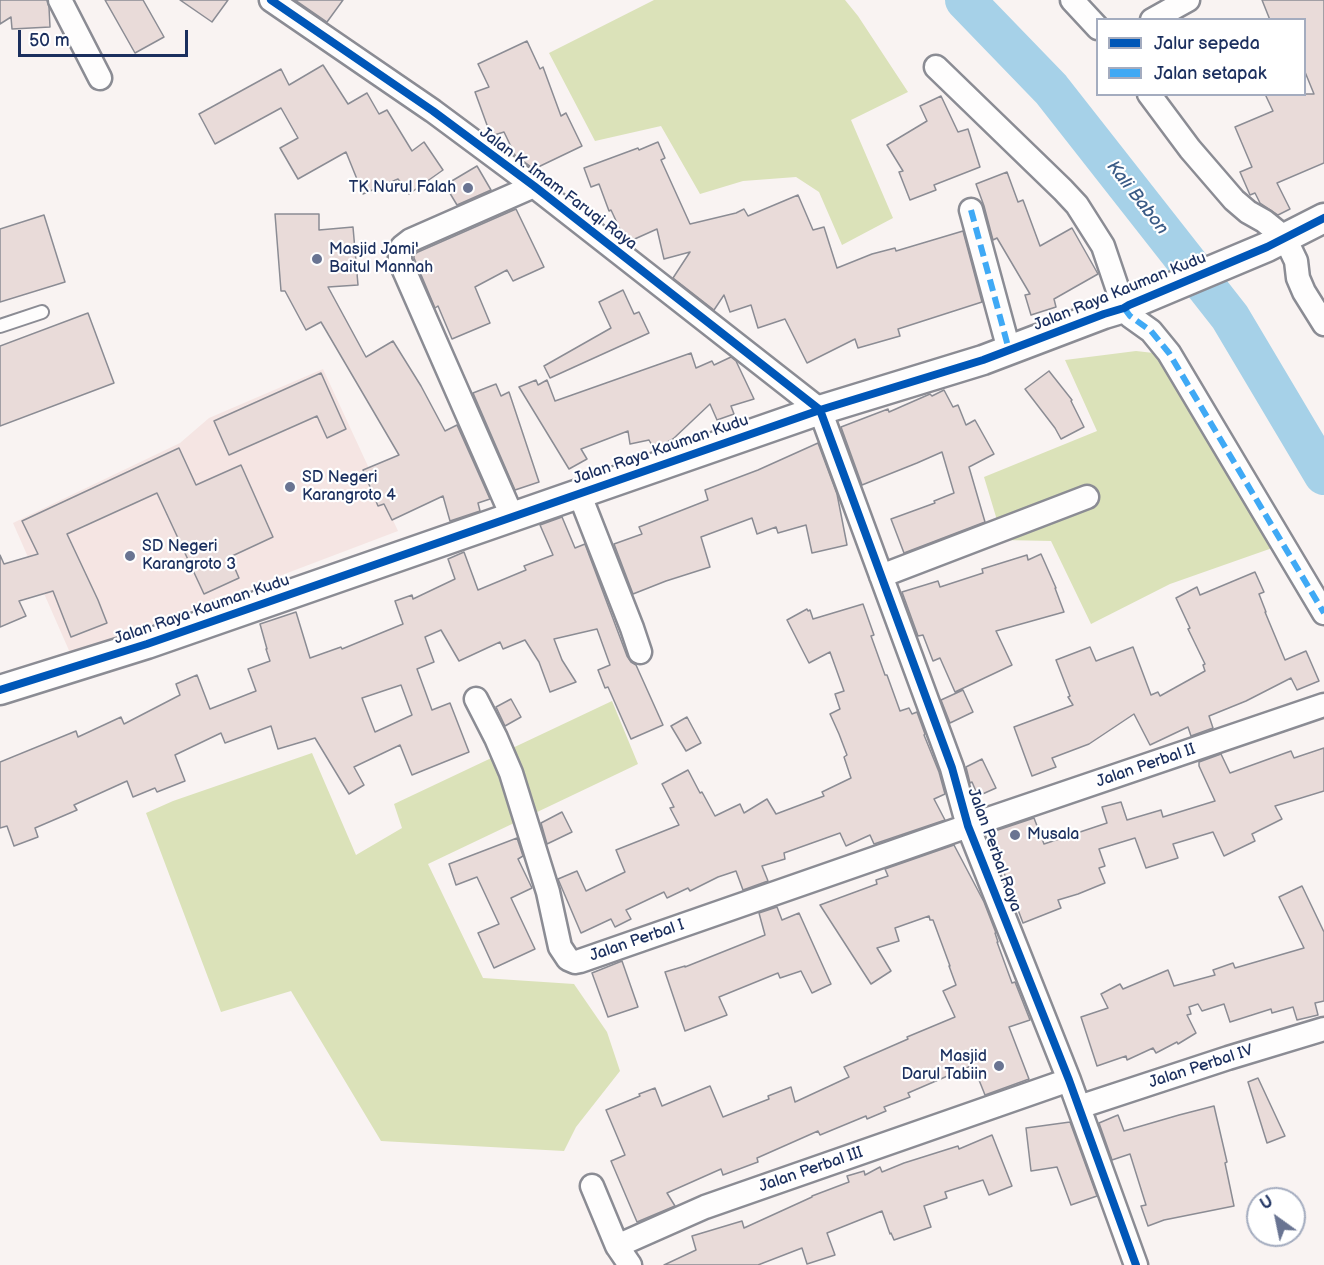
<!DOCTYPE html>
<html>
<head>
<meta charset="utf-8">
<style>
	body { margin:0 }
	#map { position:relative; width:1324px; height:1265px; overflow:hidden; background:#f9f3f2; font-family:"Balsamiq Sans",sans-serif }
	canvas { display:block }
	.legend { position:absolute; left:1096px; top:18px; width:210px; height:78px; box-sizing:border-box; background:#fff; border:2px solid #a4acbf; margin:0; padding:8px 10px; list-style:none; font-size:18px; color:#1b2f5e }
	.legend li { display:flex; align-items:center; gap:12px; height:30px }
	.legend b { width:30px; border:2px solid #a4acbf }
	.north { position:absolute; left:1246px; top:1187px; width:60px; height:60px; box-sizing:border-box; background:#fff; border:2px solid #a4acbf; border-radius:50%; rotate:327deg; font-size:16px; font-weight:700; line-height:24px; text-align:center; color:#1b2f5e }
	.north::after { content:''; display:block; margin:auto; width:21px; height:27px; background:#697492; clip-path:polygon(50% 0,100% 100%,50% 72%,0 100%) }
	.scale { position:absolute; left:18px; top:30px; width:170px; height:27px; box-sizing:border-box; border:3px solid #1b2f5e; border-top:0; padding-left:8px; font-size:18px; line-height:21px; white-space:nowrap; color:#1b2f5e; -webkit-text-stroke:4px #fff; paint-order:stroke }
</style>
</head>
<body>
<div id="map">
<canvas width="1324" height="1265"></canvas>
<ul class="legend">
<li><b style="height:8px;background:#0057b8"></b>Jalur sepeda</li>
<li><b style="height:8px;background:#3fa9f5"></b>Jalan setapak</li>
</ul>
<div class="north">U</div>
<div class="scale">50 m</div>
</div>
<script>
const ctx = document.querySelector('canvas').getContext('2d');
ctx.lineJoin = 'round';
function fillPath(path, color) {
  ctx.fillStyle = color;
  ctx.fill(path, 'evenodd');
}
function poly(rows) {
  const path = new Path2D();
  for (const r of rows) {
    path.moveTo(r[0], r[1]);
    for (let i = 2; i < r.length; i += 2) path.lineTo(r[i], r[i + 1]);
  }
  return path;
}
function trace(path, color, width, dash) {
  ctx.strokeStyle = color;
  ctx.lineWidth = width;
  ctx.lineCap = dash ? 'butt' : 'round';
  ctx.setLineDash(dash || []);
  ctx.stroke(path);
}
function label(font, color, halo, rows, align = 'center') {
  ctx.font = font + ' "Balsamiq Sans",sans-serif';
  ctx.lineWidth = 4.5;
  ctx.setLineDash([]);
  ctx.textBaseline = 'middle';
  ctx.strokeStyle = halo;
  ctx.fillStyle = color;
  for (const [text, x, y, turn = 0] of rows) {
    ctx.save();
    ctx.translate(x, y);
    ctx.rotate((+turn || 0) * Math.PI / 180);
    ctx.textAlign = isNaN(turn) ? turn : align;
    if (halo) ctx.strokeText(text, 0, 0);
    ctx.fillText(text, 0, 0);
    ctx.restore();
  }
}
const built = poly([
	[323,369,398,531,71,655,13,523,180,443,209,418]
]);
const green = poly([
	[654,0,845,0,858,16,908,92,851,120,893,218,842,245,819,192,796,177,743,181,700,194,661,126,595,141,549,53],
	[1136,351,1180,356,1279,516,1295,540,1170,584,1091,624,1051,541,1003,540,984,477,1097,431,1065,360],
	[612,701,638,764,428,864,483,978,574,984,607,1032,620,1071,576,1127,564,1151,381,1141,291,991,221,1012,146,813,173,801,312,753,356,855,402,828,394,804]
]);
const river = poly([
	[965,0,1051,89,1230,317,1324,475]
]);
const building = poly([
	[0,0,47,0,49,7,50,27,12,29,11,17,0,24,0,0],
	[105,0,143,0,164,37,135,53,105,0],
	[180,0,228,0,212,22,180,0],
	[295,0,343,0,327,22,295,0],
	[1262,0,1324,0,1324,163,1277,183,1290,209,1278,215,1260,203,1255,193,1250,195,1240,172,1252,167,1235,127,1273,111,1265,94,1314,94,1305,72,1305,20,1270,20,1262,0],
	[527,41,540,69,543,67,561,116,566,113,582,146,534,169,515,155,504,132,491,136,475,92,489,87,478,64,527,41],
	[323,65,348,104,367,93,379,114,387,110,412,151,424,142,443,170,409,194,398,179,363,194,346,152,298,179,280,148,298,138,281,108,215,144,199,114,281,69,289,85,323,65],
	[941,96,958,132,968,129,980,167,934,185,936,190,910,200,899,172,903,171,887,145,927,121,920,106,941,96],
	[658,142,665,158,661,160,690,224,736,213,744,209,748,216,798,195,813,230,824,227,837,268,872,254,895,248,896,251,963,231,982,302,898,329,900,336,858,348,855,339,807,363,785,319,758,328,751,305,730,312,724,295,714,310,673,278,690,252,664,259,657,229,628,242,625,240,611,210,609,211,599,184,591,187,584,168,638,148,639,150,658,142],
	[477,166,491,190,457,205,445,185,477,166],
	[1007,172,1018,202,1023,200,1040,246,1072,228,1098,274,1054,299,1056,307,1031,315,1025,295,1030,294,997,238,993,240,984,206,976,184,1007,172],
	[516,209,544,267,513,281,507,270,475,287,490,323,452,339,438,306,435,308,414,258,414,255,418,252,516,209],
	[275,214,319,214,319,230,353,227,358,285,328,287,366,357,393,341,421,386,445,431,457,425,490,499,478,503,480,511,450,521,443,496,392,520,384,504,378,506,363,470,399,455,321,322,306,330,285,291,281,291,275,214],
	[44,215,65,282,0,302,0,229,44,215],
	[623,290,634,314,639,312,649,333,550,378,544,366,611,328,599,302,623,290],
	[88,313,114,383,0,426,0,346,88,313],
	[691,353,696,368,712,361,714,365,731,357,736,361,754,399,731,406,734,414,717,420,710,404,673,439,654,449,649,440,630,444,628,431,581,449,587,459,569,469,519,387,536,380,538,385,547,380,555,401,691,353],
	[1049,371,1072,400,1071,401,1084,427,1061,439,1055,428,1025,389,1049,371],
	[321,373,346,429,327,438,317,416,229,455,214,421,321,373],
	[496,384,501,396,509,392,539,482,515,490,473,393,496,384],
	[944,390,953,407,958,405,966,425,975,420,994,454,969,467,985,522,904,553,891,519,935,503,934,501,954,493,942,452,917,463,862,485,841,427,888,409,889,412,930,394,932,396,944,390],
	[818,443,837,494,847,545,812,553,806,525,778,533,776,527,757,534,752,518,701,537,710,567,666,581,633,594,614,544,642,534,639,527,708,500,705,490,758,470,818,443],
	[179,448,196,485,241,465,273,537,230,557,239,578,204,594,157,493,67,534,98,600,107,623,71,637,53,591,19,601,26,616,0,627,0,555,4,564,38,554,22,521,179,448],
	[562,517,575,548,585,544,627,656,631,662,636,665,663,725,631,739,608,687,605,688,598,670,610,665,597,629,554,639,562,660,576,682,550,692,539,662,525,640,503,649,500,642,459,661,441,630,425,637,434,662,417,669,432,710,450,703,469,752,412,775,400,745,354,767,364,785,349,794,315,738,278,749,271,726,225,743,221,733,175,755,185,781,157,792,155,788,133,797,127,781,74,805,77,810,35,828,38,837,14,846,7,826,0,828,0,762,76,731,78,737,121,717,124,724,180,695,176,684,197,675,210,709,256,691,248,669,270,661,266,649,267,649,260,624,296,612,310,658,341,647,342,649,403,624,395,601,412,595,413,599,455,579,448,559,464,552,478,590,526,570,524,566,553,555,540,525,562,517],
	[401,685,412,715,375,732,362,698,401,685],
	[1041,554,1056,588,1055,588,1064,612,996,631,1012,665,955,692,940,658,933,661,923,635,918,636,902,592,938,581,940,587,983,573,982,569,1027,555,1028,560,1041,554],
	[1255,572,1264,592,1259,594,1266,612,1265,612,1285,660,1306,651,1319,681,1297,690,1291,678,1246,701,1209,716,1213,728,1191,736,1188,727,1150,745,1134,714,1089,744,1052,758,1056,767,1032,776,1014,727,1073,705,1068,697,1070,696,1056,660,1090,647,1096,661,1133,647,1151,695,1158,692,1160,696,1205,671,1203,665,1205,664,1188,629,1190,628,1176,598,1197,587,1200,595,1255,572],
	[863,604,874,635,871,636,885,675,887,675,900,711,909,708,912,714,917,712,925,734,924,735,939,772,945,794,934,799,945,820,874,844,870,835,846,846,840,833,784,853,785,859,762,866,768,881,743,890,736,871,718,877,690,891,688,888,667,898,664,892,626,910,631,919,615,927,611,919,581,933,558,879,577,871,586,891,625,872,616,850,679,825,670,808,674,807,662,784,688,770,700,793,702,792,715,816,740,804,744,813,767,799,776,814,824,796,822,792,851,778,844,757,847,755,839,734,830,714,840,709,835,694,844,691,830,652,809,663,787,620,807,609,808,611,810,610,813,619,863,604],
	[963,690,973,712,950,723,941,700,963,690],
	[511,699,521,717,505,726,496,707,511,699],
	[687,717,701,743,686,751,671,726,687,717],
	[1324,748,1324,791,1275,806,1282,819,1252,834,1255,841,1224,856,1213,832,1173,844,1178,858,1146,868,1135,838,1099,849,1105,866,1099,868,1105,883,1078,894,1058,900,1061,908,1023,923,989,833,1034,818,1044,844,1107,823,1102,807,1121,802,1127,820,1161,810,1163,817,1215,801,1199,766,1199,762,1221,754,1230,773,1291,751,1294,758,1324,748],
	[982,759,996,788,978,796,972,782,970,783,966,767,982,759],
	[562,812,572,832,547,844,541,823,562,812],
	[517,838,523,856,518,859,532,888,511,898,535,949,494,968,478,933,499,924,477,877,456,885,449,864,517,838],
	[954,845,984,902,996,933,995,933,998,942,997,942,1012,983,1015,982,1030,1020,1009,1027,1029,1079,985,1095,973,1065,908,1093,910,1097,884,1107,886,1111,867,1119,866,1116,820,1135,818,1131,757,1158,758,1162,723,1175,721,1169,667,1193,675,1206,637,1222,611,1161,625,1155,606,1110,640,1096,639,1094,655,1088,662,1106,710,1086,723,1117,769,1099,768,1096,791,1087,795,1102,849,1077,844,1067,908,1039,907,1037,955,1017,943,991,956,985,949,966,950,966,933,920,930,920,929,916,895,928,899,941,877,948,891,971,871,984,820,905,877,884,876,880,888,876,885,869,954,845],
	[1302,886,1324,932,1324,1001,1315,1003,1318,1015,1297,1020,1293,1007,1272,1013,1271,1009,1230,1022,1224,1004,1202,1011,1198,1004,1189,1007,1191,1014,1187,1015,1196,1033,1178,1044,1177,1042,1156,1053,1153,1048,1127,1060,1126,1056,1097,1066,1081,1017,1108,1008,1101,994,1120,984,1123,989,1168,970,1174,986,1215,975,1213,970,1233,963,1235,968,1304,948,1279,897,1302,886],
	[777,907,782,920,799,913,831,984,812,993,801,971,780,978,778,973,719,997,727,1015,685,1031,665,972,685,966,685,967,765,935,759,913,777,907],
	[622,961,638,1007,608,1017,592,973,622,961],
	[1258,1078,1285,1136,1267,1143,1248,1082,1258,1078],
	[1214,1106,1227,1162,1225,1163,1234,1206,1164,1220,1148,1226,1141,1206,1146,1205,1130,1154,1112,1160,1099,1123,1118,1115,1124,1131,1179,1115,1214,1106],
	[1070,1122,1097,1196,1071,1205,1057,1167,1031,1171,1026,1128,1070,1122],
	[992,1135,1012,1186,989,1195,983,1180,945,1192,947,1198,924,1206,931,1227,894,1240,891,1233,890,1234,882,1211,827,1233,835,1255,807,1264,802,1248,758,1265,664,1265,696,1250,692,1236,742,1221,744,1228,812,1197,812,1196,849,1182,847,1176,864,1171,865,1175,880,1167,882,1172,904,1163,958,1146,959,1149,992,1135]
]);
const service = poly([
	[0,326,42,312]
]);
const minor = poly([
	[60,0,100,78],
	[271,0,433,111,534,186,820,410,952,768,968,826,1069,1080,1136,1265],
	[1072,0,1098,28],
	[1152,20,1188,0],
	[936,67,1063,190,1077,205,1103,246,1124,308,1130,316,1151,331,1169,353,1324,613],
	[1149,94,1190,149,1234,200,1248,212,1264,221,1285,238,1296,261,1298,278,1304,292,1324,324],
	[971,210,1009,350],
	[579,493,632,628,640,652],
	[512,516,400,261,400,254,402,247,411,240,534,186],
	[881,576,1087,497],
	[476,699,496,738,511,773,548,892,560,947,568,959,575,962,580,961,968,826,1324,705],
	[1079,1107,1228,1058,1324,1029],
	[592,1186,617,1246,705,1207,1069,1080],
	[617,1246,630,1265]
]);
const tertiary = poly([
	[0,690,147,644,820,410,983,360,1104,314,1124,308,1129,305,1267,247,1324,218]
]);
const quiet = poly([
	[971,210,1009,350],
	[1124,308,1130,316,1151,331,1169,353,1324,613]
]);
const cycleway = poly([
	[271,0,433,111,534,186,820,410,952,768,968,826,1069,1080,1136,1265],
	[0,690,147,644,820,410,983,360,1104,314,1124,308,1129,305,1267,247,1324,218]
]);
const markers = [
	[468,188,6,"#697492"],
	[317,259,6,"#697492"],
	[290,487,6,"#697492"],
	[130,556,6,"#697492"],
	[1015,835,6,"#697492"],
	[999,1066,6,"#697492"]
];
const poiNames = [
	["TK Nurul Falah",456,188,"right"],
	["Masjid Jami'",329,250],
	["Baitul Mannah",329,268],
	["SD Negeri",302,478],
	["Karangroto 4",302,496],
	["SD Negeri",142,547],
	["Karangroto 3",142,565],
	["Musala",1027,835],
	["Masjid",987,1057,"right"],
	["Darul Tabiin",987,1075,"right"]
];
const streetNames = [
	["Jalan K. Imam Faruqi Raya",558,189,37],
	["Jalan Raya Kauman Kudu",1120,292,-22],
	["Jalan Raya Kauman Kudu",661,450,-19],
	["Jalan Raya Kauman Kudu",202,610,-19],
	["Jalan Perbal II",1146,766,-19],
	["Jalan Perbal Raya",994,850,70],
	["Jalan Perbal I",637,941,-19],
	["Jalan Perbal IV",1201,1067,-18],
	["Jalan Perbal III",811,1170,-19]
];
const waterNames = [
	["Kali Babon",1137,198,52]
];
fillPath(built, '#f5e5e3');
fillPath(green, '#dbe2b9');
trace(river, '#a6d1e8', 40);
fillPath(building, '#e9dbd9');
trace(building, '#8b8c94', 1.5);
trace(service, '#8b8c94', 16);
trace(minor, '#8b8c94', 27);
trace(tertiary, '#8b8c94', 33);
trace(service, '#fefdfd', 12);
trace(minor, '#fefdfd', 22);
trace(tertiary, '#fefdfd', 28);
trace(quiet, '#3fa9f5', 6, [12, 6]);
trace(cycleway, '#0057b8', 8);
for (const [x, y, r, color] of markers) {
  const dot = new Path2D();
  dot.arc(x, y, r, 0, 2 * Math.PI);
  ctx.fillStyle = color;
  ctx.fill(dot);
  trace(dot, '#fff', 2);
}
label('16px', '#1b2f5e', '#fff', poiNames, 'left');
label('16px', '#1b2f5e', '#fff', streetNames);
label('italic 18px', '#3a5b86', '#fff', waterNames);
</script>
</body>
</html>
